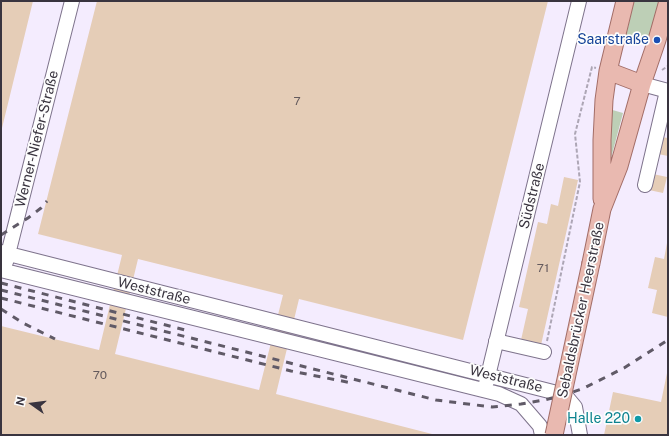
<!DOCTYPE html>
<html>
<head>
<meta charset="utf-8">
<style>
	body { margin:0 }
	#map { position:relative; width:669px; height:436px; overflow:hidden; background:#f4ecfe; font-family:"Public Sans",sans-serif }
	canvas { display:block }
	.frame { position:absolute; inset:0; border:2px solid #39343f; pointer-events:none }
	.north { position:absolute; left:12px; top:384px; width:40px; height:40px; -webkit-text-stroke:3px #fdfdfd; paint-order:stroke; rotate:284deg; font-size:11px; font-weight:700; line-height:16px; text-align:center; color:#39343f }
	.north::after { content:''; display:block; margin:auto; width:14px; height:18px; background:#39343f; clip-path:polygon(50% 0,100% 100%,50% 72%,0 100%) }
</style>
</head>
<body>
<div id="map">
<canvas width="669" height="436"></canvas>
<div class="frame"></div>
<div class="north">N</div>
</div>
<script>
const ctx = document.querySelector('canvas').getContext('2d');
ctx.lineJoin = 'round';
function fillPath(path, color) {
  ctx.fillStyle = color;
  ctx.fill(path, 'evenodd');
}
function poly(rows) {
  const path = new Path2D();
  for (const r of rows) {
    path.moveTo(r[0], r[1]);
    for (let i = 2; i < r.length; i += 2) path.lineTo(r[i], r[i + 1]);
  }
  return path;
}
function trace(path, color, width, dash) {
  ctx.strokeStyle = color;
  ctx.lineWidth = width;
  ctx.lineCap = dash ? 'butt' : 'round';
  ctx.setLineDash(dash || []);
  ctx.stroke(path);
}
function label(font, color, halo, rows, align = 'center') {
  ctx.font = font + ' "Public Sans",sans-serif';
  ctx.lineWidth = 3.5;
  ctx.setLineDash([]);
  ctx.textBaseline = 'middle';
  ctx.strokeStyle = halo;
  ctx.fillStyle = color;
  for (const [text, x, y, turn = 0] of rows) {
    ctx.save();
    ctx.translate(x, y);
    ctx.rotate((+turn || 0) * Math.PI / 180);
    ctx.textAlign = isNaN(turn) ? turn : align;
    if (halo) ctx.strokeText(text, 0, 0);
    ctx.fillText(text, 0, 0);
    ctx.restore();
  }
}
const green = poly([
	[634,1,662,1,649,47,626,36],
	[609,109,623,113,610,162]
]);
const building = poly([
	[1,1,33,1,2,128,1,128],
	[97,1,548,1,463,340,299,299,276,394,436,435,1,435,1,326,99,350,122,255,38,234],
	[138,259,283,295,259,390,115,354],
	[661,137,668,138,668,156,658,154],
	[653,174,667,177,663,193,649,190],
	[564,177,578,180,541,345,521,340,528,309,519,307,538,222,547,224,551,204,558,206],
	[667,243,668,243,668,317,652,313,657,290,648,288,655,257,664,259],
	[667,373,668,435,604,435,613,392,661,402]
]);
const path = poly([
	[662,70,668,66],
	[547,341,580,182,575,134,592,67,596,68]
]);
const minor = poly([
	[642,84,668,91],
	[645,185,667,91],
	[1,252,565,395,575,407,580,435],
	[6,262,72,1],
	[1,270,499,394,521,404,540,426,542,435],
	[496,341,544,352],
	[486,384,579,1]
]);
const major = poly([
	[608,71,642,84],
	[602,199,602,140,604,100,608,71,625,1],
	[591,263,602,209,619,166,642,84,657,40,668,1]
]);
const rail = poly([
	[1,235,28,218,41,208,47,201],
	[1,283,189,331],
	[1,290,436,400,492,407,521,404,544,400,565,395,584,388,624,368,668,340],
	[1,298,291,371,352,383],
	[1,309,23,323,55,339]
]);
const majorBridge = poly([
	[554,435,591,263]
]);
const markers = [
	[657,40,4,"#1a4fb4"],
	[638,419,4,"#0f9aa8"]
];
const numberNames = [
	["7",297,101],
	["71",543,268],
	["70",100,375]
];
const transitNames = [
	["Saarstraße",649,40]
];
const streetNames = [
	["Werner-Niefer-Straße",37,139,-76],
	["Südstraße",532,196,-76],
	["Weststraße",154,291,14],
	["Sebaldsbrücker Heerstraße",581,310,-78],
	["Weststraße",506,379,14]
];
const cultureNames = [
	["Halle 220",630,419]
];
fillPath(green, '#bdcfb6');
fillPath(building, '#e5cdb7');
trace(minor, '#7e738c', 16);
trace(major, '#a26d67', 19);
trace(path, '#ada6b5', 2, [4, 2]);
trace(minor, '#fff', 14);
trace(major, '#e9b9b0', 17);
trace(rail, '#605a67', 3, [7, 7]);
trace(majorBridge, '#a26d67', 19, []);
trace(majorBridge, '#e9b9b0', 17);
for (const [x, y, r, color] of markers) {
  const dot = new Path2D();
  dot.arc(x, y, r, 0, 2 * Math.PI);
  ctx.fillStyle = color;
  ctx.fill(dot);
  trace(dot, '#fdfdfd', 1.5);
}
label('12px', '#645a5d', null, numberNames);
label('14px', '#164399', '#fdfdfd', transitNames, 'right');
label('14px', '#39343f', '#fdfdfd', streetNames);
label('14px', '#0d838f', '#fdfdfd', cultureNames, 'right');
</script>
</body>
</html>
